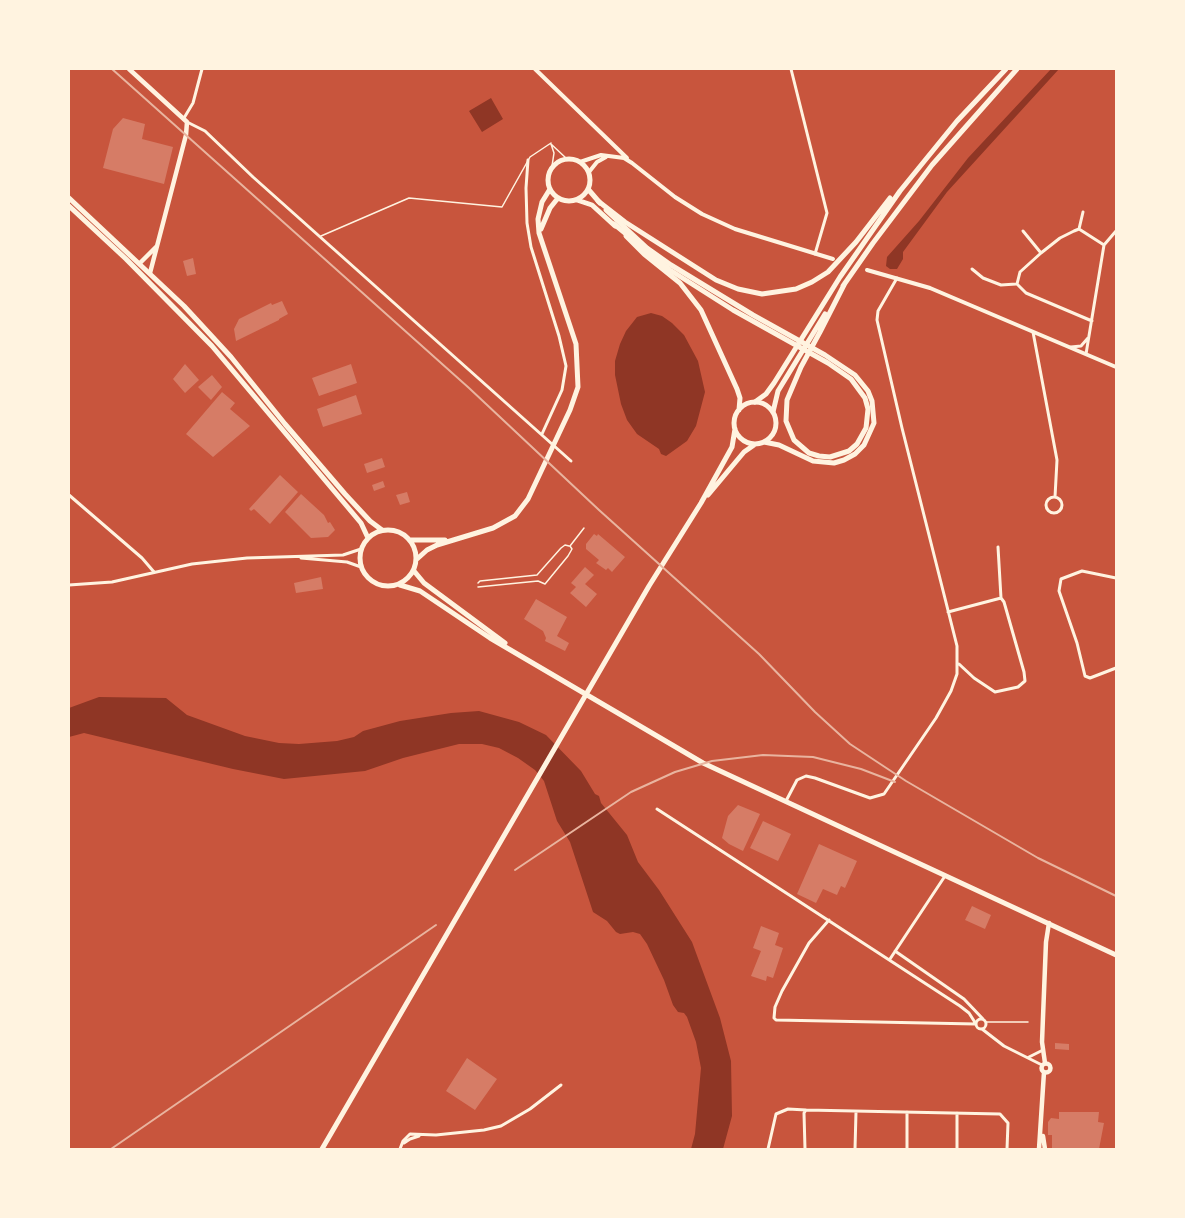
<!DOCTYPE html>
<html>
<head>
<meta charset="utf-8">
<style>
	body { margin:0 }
	#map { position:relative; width:1185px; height:1218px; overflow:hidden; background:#c8553d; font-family:"PT Sans",sans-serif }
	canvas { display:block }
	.frame { position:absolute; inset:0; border:70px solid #fff3e0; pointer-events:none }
</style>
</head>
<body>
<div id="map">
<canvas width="1185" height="1218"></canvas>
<div class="frame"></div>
</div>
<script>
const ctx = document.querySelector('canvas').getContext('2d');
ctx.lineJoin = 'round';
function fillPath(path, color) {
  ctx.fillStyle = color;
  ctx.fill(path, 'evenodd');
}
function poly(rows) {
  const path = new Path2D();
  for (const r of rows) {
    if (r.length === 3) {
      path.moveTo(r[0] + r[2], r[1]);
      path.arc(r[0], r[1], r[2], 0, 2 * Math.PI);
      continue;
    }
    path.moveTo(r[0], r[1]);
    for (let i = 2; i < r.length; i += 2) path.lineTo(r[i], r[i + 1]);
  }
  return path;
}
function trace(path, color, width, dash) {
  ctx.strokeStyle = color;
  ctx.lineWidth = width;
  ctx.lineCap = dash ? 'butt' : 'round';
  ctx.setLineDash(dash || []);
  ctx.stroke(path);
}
const water = poly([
	[1051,69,1059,69,947,192,903,252,903,259,897,269,890,269,886,266,887,257,919,221,968,158],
	[491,98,503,119,482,132,469,111],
	[651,313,662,316,672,323,684,335,698,361,705,392,696,426,687,441,666,456,661,454,659,449,637,434,627,420,621,404,615,375,615,361,620,344,626,331,637,317],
	[99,697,166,698,187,715,245,736,279,743,299,744,337,741,354,737,363,731,400,721,451,713,479,711,519,722,546,735,581,771,595,794,599,796,601,803,627,835,638,862,659,890,692,942,720,1018,731,1061,732,1116,723,1149,691,1149,695,1134,701,1068,696,1042,687,1017,684,1013,678,1012,673,1005,664,980,647,944,640,934,633,932,620,934,616,932,607,921,593,912,570,842,557,821,544,781,535,770,518,758,499,748,482,744,459,744,403,758,365,771,284,779,233,769,84,733,69,737,69,708]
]);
const building = poly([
	[123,118,145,124,142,139,173,147,164,184,103,168,113,129],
	[193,258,196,274,187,276,183,261],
	[282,301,288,314,279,319,279,320,236,341,234,329,239,319,271,303,272,305],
	[185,364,199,380,185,393,173,379],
	[351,364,357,383,319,396,312,378],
	[212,375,222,387,211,400,198,387],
	[222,392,235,403,230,409,250,426,213,457,186,434],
	[356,395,362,414,323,427,317,409],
	[382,458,385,467,367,473,364,464],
	[280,475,298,492,270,524,254,509,251,511,249,509],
	[383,481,385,487,374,491,372,485],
	[407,492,410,502,400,505,396,495],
	[301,494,324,515,328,523,330,522,335,530,328,537,311,538,285,512],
	[594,534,597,536,598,534,625,557,612,572,608,568,606,570,596,563,599,560,586,549,586,544],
	[585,567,594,575,585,584,597,594,586,607,570,593,576,587,571,583],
	[321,577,323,589,296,593,294,583],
	[536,599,567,617,557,636,569,643,565,651,545,641,546,638,543,631,524,619],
	[738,805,760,814,743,851,729,844,722,838,728,816],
	[763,821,791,834,778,861,750,848],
	[819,844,857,861,845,888,841,886,837,895,823,889,816,903,797,894],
	[972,906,991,915,985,929,965,920],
	[761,926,779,933,775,945,783,948,773,978,767,976,766,981,751,976,761,951,753,948],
	[1055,1043,1069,1044,1069,1050,1055,1049],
	[467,1058,497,1079,475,1110,446,1091],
	[1059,1112,1099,1112,1098,1122,1104,1123,1099,1149,1052,1149,1052,1135,1048,1135,1048,1122,1051,1118,1059,1119]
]);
const service = poly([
	[551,144,554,153,552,166],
	[551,144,567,159],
	[321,236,409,198,502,207,530,157,551,143],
	[478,583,480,581,537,575,561,548,565,545,569,546],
	[478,587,538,581,545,584,568,556,572,549,570,546,584,528],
	[986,1022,1028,1022]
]);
const minor = poly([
	[791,69,827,213,815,254],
	[184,118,193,103,202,69],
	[187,122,205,131,253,177,571,461],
	[528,160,526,188,527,223,531,247,559,336,566,366,562,390,542,434],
	[1079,229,1083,212],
	[1023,231,1041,253],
	[972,269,983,278,1001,285,1016,284],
	[1017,284,1020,272,1041,253,1060,238,1074,231,1079,229,1104,245],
	[1017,284,1026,293,1092,321],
	[1033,332,1057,460,1055,497],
	[1071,347,1081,346,1088,338],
	[1086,354,1104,245,1116,231],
	[69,495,142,558,154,572],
	[1054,505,8],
	[301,558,347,562,361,567],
	[1116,578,1082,571,1061,579,1059,591,1077,643,1085,676,1090,678,1116,668],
	[69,585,112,582,192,564,247,558,343,555,361,549],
	[948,612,1001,598],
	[959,664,974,678,995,692,1018,687,1025,681,1024,672,1004,602,1001,598,998,547],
	[786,801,797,780,806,776,815,778,870,798,884,794,936,718,951,691,957,674,957,646,902,428,877,320,878,311,897,278],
	[657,809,960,1006,969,1013,976,1024],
	[829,920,809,943,782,991,775,1007,774,1018,776,1020,976,1024],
	[895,951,964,999,983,1019],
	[890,959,945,876],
	[981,1024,5],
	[982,1029,1004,1046,1042,1065],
	[1029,1057,1043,1050],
	[957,1113,957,1149],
	[404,1143,410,1139,419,1136],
	[400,1149,403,1141,410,1134,436,1135,484,1130,501,1126,530,1109,561,1085],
	[768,1149,776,1114,788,1109,806,1110],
	[805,1149,804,1113,806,1110,1000,1114,1008,1123,1007,1149],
	[855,1149,856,1112],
	[907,1149,907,1112]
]);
const tertiary = poly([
	[535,69,627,158],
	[580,162,601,155,624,158,632,163,675,197,702,214,735,229,833,259],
	[589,172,597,162,606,157],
	[867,270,930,288,1116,367]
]);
const secondary = poly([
	[129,69,187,122,186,135,150,273],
	[140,263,156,247],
	[1045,1063,1042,1042,1046,942,1049,923],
	[1046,1068,4.5],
	[1043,1136,1045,1149],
	[1039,1149,1044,1072]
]);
const primary = poly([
	[569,180,21],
	[588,189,600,203],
	[69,198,184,306,231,357,285,424,345,494,370,521,382,530],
	[577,200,592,205,615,226],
	[69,206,126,259,212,346,361,523,368,538],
	[606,210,647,248,671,265,753,315,825,355,855,375,868,391,872,401,874,423,864,445,855,454,844,460,834,463,813,461,779,445,764,442],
	[541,229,550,208,558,198],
	[626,236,644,254,680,283,701,310,737,389,740,398,739,410],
	[755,423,21],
	[708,495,744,452,754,445],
	[388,558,28],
	[410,540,445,540],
	[417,559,427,550,437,545,493,528,515,516,528,499,570,410,578,387,576,344,539,233,538,219,542,202,550,189],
	[414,571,424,583,505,643],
	[400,585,420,591,490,638,703,763,1116,955],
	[322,1149,649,586,701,503,732,447,735,429]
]);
const trunk = poly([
	[598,201,625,222,716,280,738,289,762,294,796,289,812,282,828,272,856,242,890,198],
	[614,224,670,270,733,310,828,363,851,379,865,398,868,409,866,428,857,444,849,451,830,457,819,456,809,453,794,440,786,421,787,400,801,367,820,332,845,283],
	[843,286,873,243,932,165,1017,69],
	[755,402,766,394,774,383,840,277,900,191,957,121,1006,69],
	[773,412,778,391,825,314]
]);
const rail = poly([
	[112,69,469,388,599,510,759,654,815,712,850,744,906,781,1038,858,1116,896],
	[515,870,631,792,675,772,712,761,763,755,813,757,861,769,895,782],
	[111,1149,436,925]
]);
fillPath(water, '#8f3625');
fillPath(building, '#d67c66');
trace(service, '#fff3e0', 1.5);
trace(minor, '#fff3e0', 3);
trace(tertiary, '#fff3e0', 4);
trace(secondary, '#fff3e0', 4.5);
trace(primary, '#fff3e0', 5);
trace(trunk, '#fff3e0', 5);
trace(rail, '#e9b49f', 2);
</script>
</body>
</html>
